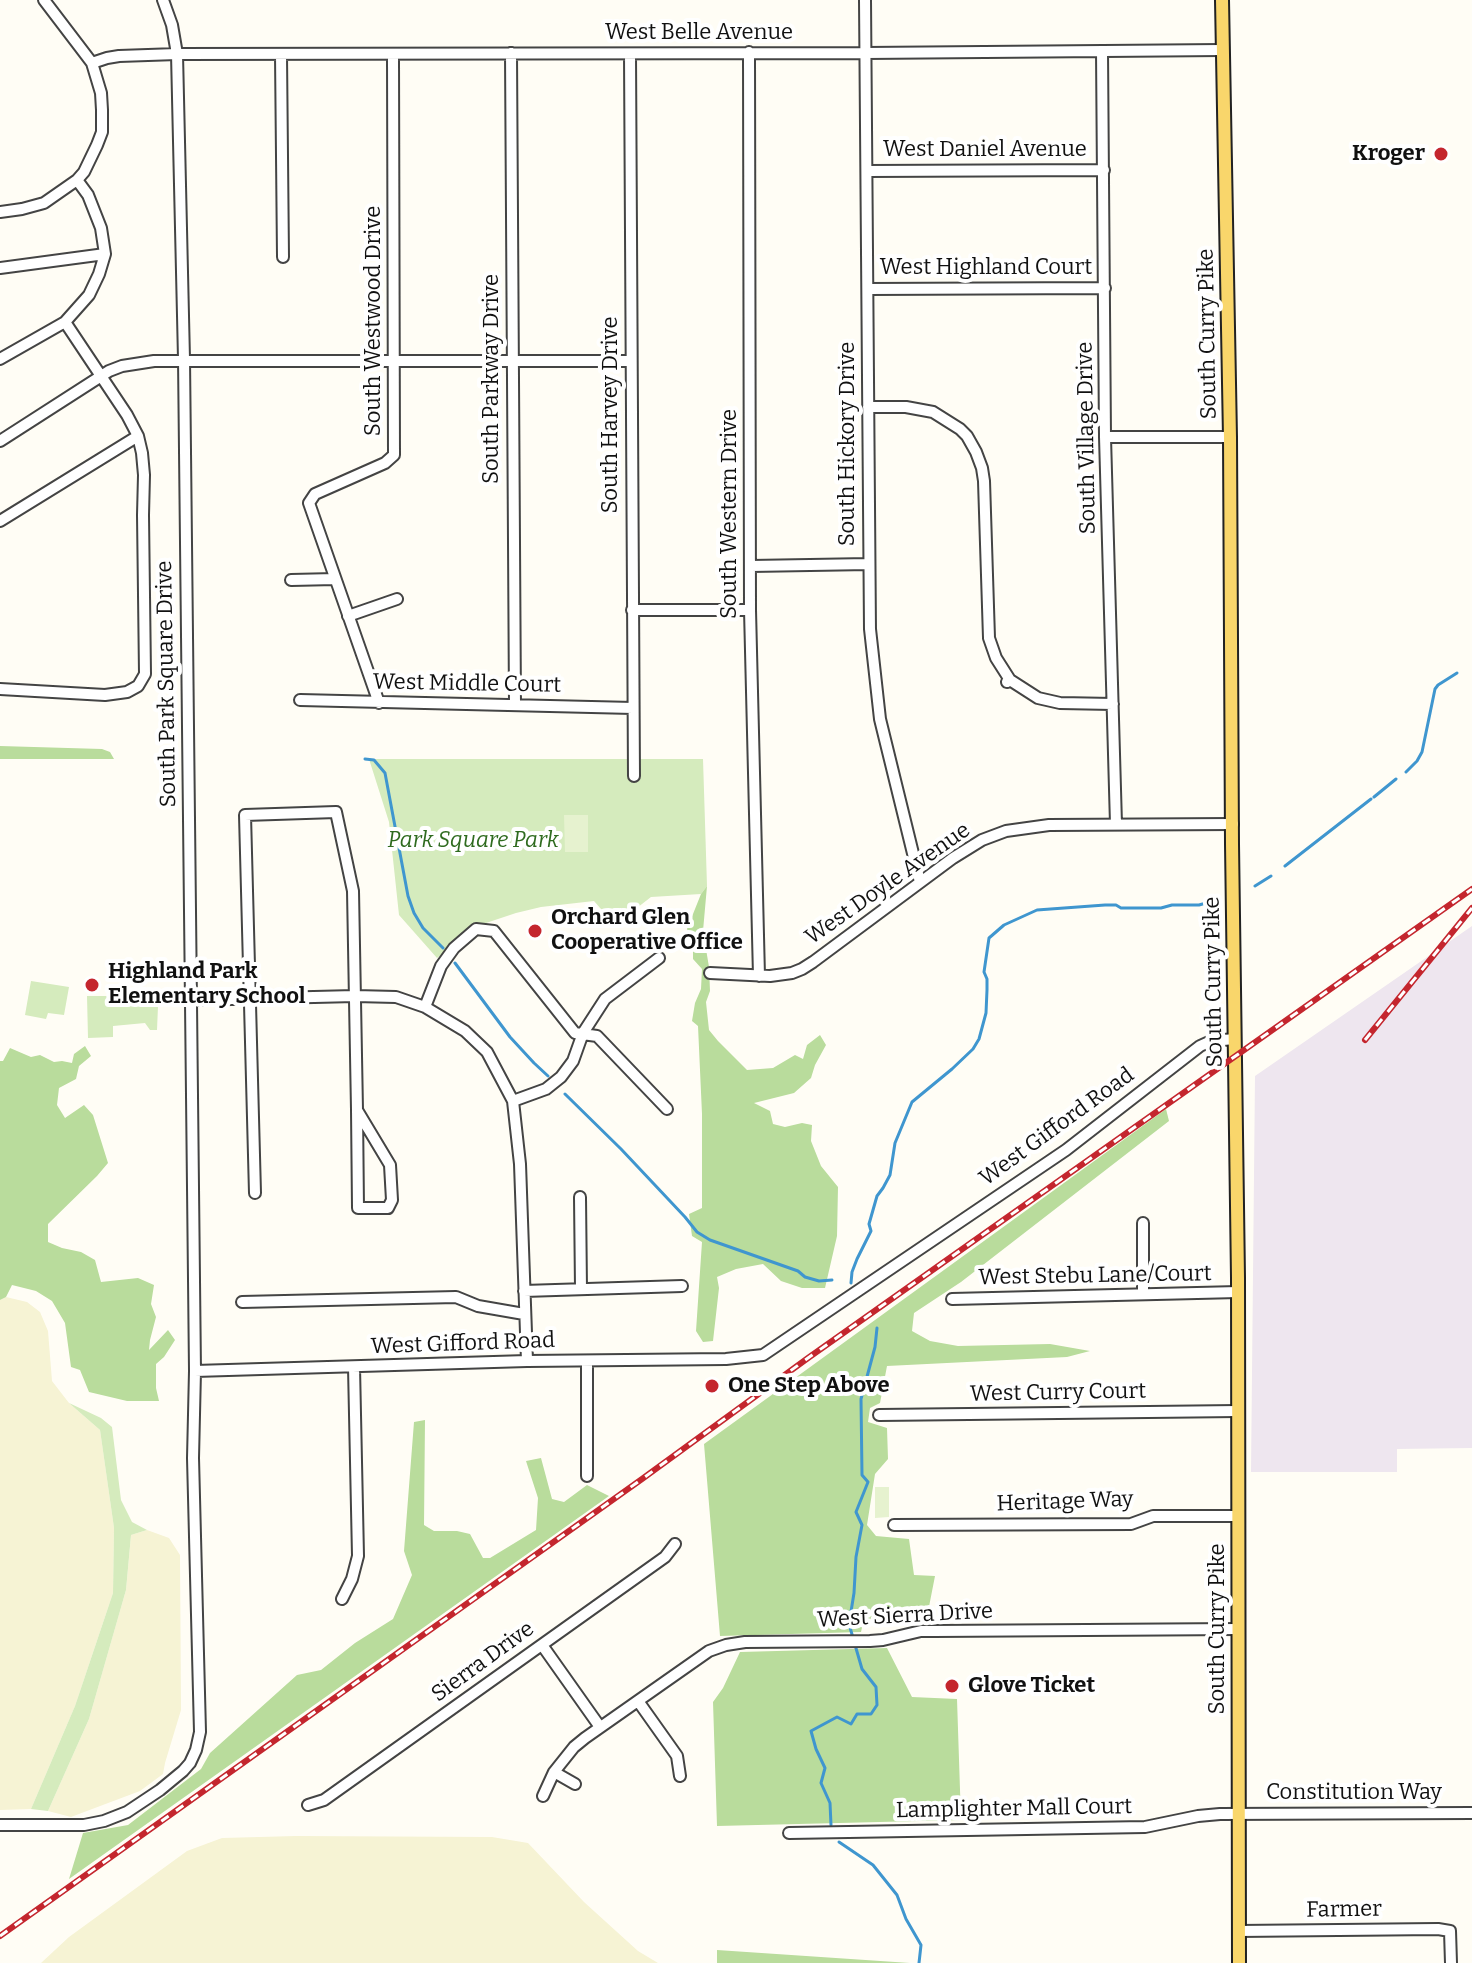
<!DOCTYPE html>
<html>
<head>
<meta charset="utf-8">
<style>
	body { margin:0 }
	canvas { display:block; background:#fffdf5 }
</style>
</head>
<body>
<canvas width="1472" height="1963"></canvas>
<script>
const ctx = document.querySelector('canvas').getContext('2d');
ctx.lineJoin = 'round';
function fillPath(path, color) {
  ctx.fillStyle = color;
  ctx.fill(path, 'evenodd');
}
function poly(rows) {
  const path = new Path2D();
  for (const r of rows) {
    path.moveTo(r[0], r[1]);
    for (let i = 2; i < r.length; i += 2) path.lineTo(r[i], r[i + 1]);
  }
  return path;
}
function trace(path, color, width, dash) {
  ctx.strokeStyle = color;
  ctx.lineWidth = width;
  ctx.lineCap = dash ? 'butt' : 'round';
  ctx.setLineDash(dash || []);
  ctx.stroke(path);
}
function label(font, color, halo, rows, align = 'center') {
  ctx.font = font + ' Bitter,serif';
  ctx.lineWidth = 8;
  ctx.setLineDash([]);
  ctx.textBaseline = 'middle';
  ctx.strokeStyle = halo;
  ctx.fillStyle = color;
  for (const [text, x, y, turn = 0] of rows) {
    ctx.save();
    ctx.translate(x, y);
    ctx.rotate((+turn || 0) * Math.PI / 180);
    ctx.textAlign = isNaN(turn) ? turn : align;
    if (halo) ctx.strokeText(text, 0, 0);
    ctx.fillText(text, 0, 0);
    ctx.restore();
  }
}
const industrial = poly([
	[1472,926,1472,1448,1397,1449,1397,1472,1251,1472,1255,1076]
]);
const farmland = poly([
	[6,1297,27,1302,40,1312,48,1331,52,1381,69,1403,100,1430,114,1528,113,1593,75,1706,31,1809,0,1810,0,1300],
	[147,1530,169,1538,180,1555,181,1710,165,1763,163,1774,140,1791,71,1817,48,1811,89,1719,126,1590,131,1535],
	[296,1836,492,1837,528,1843,584,1902,638,1951,658,1963,41,1963,69,1937,187,1851,222,1838]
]);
const green = poly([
	[369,759,703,759,707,886,701,894,651,897,615,925,594,901,541,907,516,913,480,925,437,958,399,915,389,822],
	[31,981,69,987,64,1015,48,1013,46,1019,25,1015],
	[87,996,144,996,158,1006,157,1030,150,1030,145,1023,113,1026,113,1037,88,1038],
	[69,1403,101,1418,112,1427,121,1500,132,1522,147,1530,131,1535,126,1590,89,1719,48,1811,31,1809,75,1706,113,1593,114,1528,100,1430]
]);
const forest = poly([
	[0,746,102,749,110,752,114,759,0,759],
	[707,886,703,931,709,967,710,991,706,1002,709,1030,718,1041,747,1070,773,1068,795,1055,803,1059,807,1045,820,1035,826,1045,815,1065,811,1078,794,1093,754,1103,770,1111,773,1124,785,1127,802,1123,812,1125,811,1141,821,1166,838,1187,837,1236,825,1288,802,1288,781,1281,763,1264,736,1269,717,1277,719,1288,713,1341,703,1342,696,1331,702,1242,692,1236,689,1214,702,1208,702,1114,698,1026,692,1021,695,1003,701,989,702,969,693,959,693,942,687,929,701,894],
	[85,1046,91,1056,79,1066,76,1079,59,1088,57,1105,65,1118,84,1105,93,1115,108,1163,97,1176,48,1224,48,1242,62,1248,81,1252,95,1260,101,1282,138,1278,154,1285,151,1304,156,1317,150,1340,149,1350,168,1330,175,1340,164,1357,156,1364,156,1388,159,1401,127,1401,89,1392,80,1370,71,1367,65,1323,52,1301,36,1291,12,1285,6,1297,0,1300,0,1061,3,1061,10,1048,31,1057,40,1055,54,1062,62,1061,72,1063,74,1054],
	[1166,1109,1169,1121,961,1282,914,1313,912,1331,930,1341,958,1346,1050,1344,1090,1351,1067,1357,887,1366,880,1403,870,1408,868,1422,887,1428,888,1459,875,1474,867,1525,876,1536,909,1539,914,1575,935,1576,926,1622,864,1619,861,1632,720,1636,704,1444],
	[425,1420,424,1525,434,1531,457,1531,470,1534,483,1558,490,1558,536,1530,538,1498,526,1461,541,1458,552,1499,564,1502,587,1485,609,1496,69,1879,83,1833,128,1825,201,1769,210,1753,297,1675,321,1670,355,1643,393,1619,412,1575,404,1551,414,1422],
	[887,1648,912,1697,957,1699,961,1820,717,1826,713,1702,723,1688,740,1652],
	[717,1950,910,1963,717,1963]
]);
const pitch = poly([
	[564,815,588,815,588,852,565,852],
	[875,1487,889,1487,889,1517,875,1518]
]);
const stream = poly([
	[365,759,374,760,385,773,408,896,414,913,423,928,443,948],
	[1406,772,1417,761,1422,752,1435,689,1438,685,1457,673],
	[1374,797,1396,779],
	[1285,866,1371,799],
	[1255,886,1271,876],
	[455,963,510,1037,534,1063,548,1076],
	[565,1094,621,1149,685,1217,697,1232,710,1240,798,1271,805,1277,819,1281,832,1280],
	[851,1283,852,1272,857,1259,871,1231,869,1224,877,1196,883,1188,890,1175,895,1143,912,1102,952,1069,973,1049,979,1039,986,1013,987,990,987,979,984,972,989,938,1004,925,1037,910,1105,905,1116,905,1121,908,1161,908,1172,905,1199,905,1220,899],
	[831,1825,830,1803,821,1783,825,1768,816,1749,811,1731,837,1717,851,1724,857,1714,871,1714,877,1705,876,1687,862,1669,849,1624,854,1593,856,1557,862,1525,856,1512,868,1482,862,1475,861,1399,875,1347,877,1328],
	[839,1842,873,1865,897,1895,906,1919,921,1945,919,1963]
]);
const minor = poly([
	[865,0,870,629,880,719,920,882],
	[1102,51,1105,437,1116,824],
	[749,52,750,610,759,976],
	[511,53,515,705],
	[630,54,634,776],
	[281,55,283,257],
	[92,63,107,58,119,56,177,54,866,53,1222,50],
	[867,171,1104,170],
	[0,212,22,209,44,203,77,180,84,172,97,145,102,132,102,110,101,93,92,63,44,0],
	[0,268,105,254],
	[868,289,1105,288],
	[0,359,65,322,89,295,99,274,105,254,101,228,88,195,77,180],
	[868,407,906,407,933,412,960,429,967,436,976,452,982,468,984,481,989,638,996,658,1010,680],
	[1105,437,1230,437],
	[0,441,109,371,122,366,154,361,631,361],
	[0,521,138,436],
	[751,566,869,564],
	[291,580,335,579],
	[632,610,750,610],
	[348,616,397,599],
	[1007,682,1010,680,1038,698,1060,703,1113,704],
	[0,689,105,695,127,692,138,686,145,674,143,515,144,475,142,453,138,436,127,415,65,322],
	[300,700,633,708],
	[379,703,309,503,315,494,385,463,394,455,393,55],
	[710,973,770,976,792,973,802,969,813,962,953,858,982,840,1006,831,1049,825,1233,824],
	[191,1000,355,996,396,997,425,1007,465,1031,487,1052,513,1101,520,1164,527,1361],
	[425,1007,441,966,454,948,476,929,494,931,575,1033,597,1036,667,1109],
	[513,1101,546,1089,561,1077,573,1061,583,1033,605,999,659,958],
	[255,1193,245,815,336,812,353,891,357,1110,390,1165,392,1200,388,1208,358,1208,357,1110],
	[580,1197,581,1289],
	[1143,1223,1143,1294],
	[524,1291,682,1286],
	[952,1299,1238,1292],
	[242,1302,456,1297,478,1306,524,1314],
	[587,1361,587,1476],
	[195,1371,527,1361,726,1359,763,1355,1066,1150,1200,1046,1211,1041,1235,1039],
	[879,1415,1238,1411],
	[894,1525,1131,1524,1153,1516,1238,1516],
	[342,1599,352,1579,358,1556,354,1367],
	[542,1645,600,1727],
	[638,1701,677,1756,680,1776],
	[554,1772,575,1784],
	[543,1796,554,1772,574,1747,585,1738,709,1651,726,1645,745,1642,870,1641,883,1640,921,1631,934,1631,1239,1629],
	[308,1805,324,1800,665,1557,675,1544],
	[0,1825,84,1825,104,1821,127,1812,160,1790,183,1771,190,1763,196,1750,200,1732,193,1458,195,1371,184,359,177,54,172,25,163,0],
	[789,1833,1145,1827,1198,1816,1220,1814,1472,1813],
	[1238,1931,1438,1929,1450,1931,1451,1963]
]);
const major = poly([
	[1222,0,1230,437,1232,844,1238,1278,1239,1963]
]);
const rail = poly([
	[1365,1040,1472,908],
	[0,1936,642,1479,808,1358,1472,889]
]);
const markers = [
	[1441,154,8,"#c4262e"],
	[535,931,8,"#c4262e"],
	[92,985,8,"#c4262e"],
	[712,1386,8,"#c4262e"],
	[952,1686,8,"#c4262e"]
];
const streetNames = [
	["West Belle Avenue",699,33],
	["West Daniel Avenue",985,150],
	["West Highland Court",986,268],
	["South Westwood Drive",374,321,-90],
	["South Curry Pike",1208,334,-91],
	["South Parkway Drive",492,379,-90],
	["South Harvey Drive",611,415,-90],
	["South Village Drive",1087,438,-91],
	["South Hickory Drive",848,444,-90],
	["South Western Drive",730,514,-90],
	["South Park Square Drive",167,684,-91],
	["West Middle Court",467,684,1],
	["West Doyle Avenue",888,884,-35],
	["South Curry Pike",1214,982,-91],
	["West Gifford Road",1057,1127,-36],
	["West Stebu Lane/Court",1095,1276,-1],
	["West Gifford Road",463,1344,-2],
	["West Curry Court",1058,1393,-1],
	["Heritage Way",1065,1502,-2],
	["West Sierra Drive",905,1616,-3],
	["South Curry Pike",1218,1629,-90],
	["Sierra Drive",483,1662,-36],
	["Constitution Way",1354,1793],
	["Lamplighter Mall Court",1014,1809,-1],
	["Farmer",1344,1910,-1]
];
const poiNames = [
	["Kroger",1425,154,"right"],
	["Orchard Glen",551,918],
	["Cooperative Office",551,943],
	["Highland Park",108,972],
	["Elementary School",108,997],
	["One Step Above",728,1386],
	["Glove Ticket",968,1686]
];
const parkNames = [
	["Park Square Park",473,841]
];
fillPath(industrial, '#eee6ef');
fillPath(farmland, '#f6f3d4');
fillPath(green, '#d5ebbd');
fillPath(forest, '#b9dc9c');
fillPath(pitch, '#e6f2cf');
trace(stream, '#3f96cf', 3);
trace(minor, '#444', 14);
trace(major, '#222', 16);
trace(minor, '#fff', 10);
trace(major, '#f9d66b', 12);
trace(rail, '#c4262e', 6);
trace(rail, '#fff', 3, [9]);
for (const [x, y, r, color] of markers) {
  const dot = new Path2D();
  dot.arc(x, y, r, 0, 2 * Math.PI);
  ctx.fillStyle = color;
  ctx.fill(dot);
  trace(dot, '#fff', 3);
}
label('22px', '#111', '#fff', streetNames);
label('bold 22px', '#111', '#fff', poiNames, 'left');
label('italic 22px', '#2f6b1f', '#fff', parkNames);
</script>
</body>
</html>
